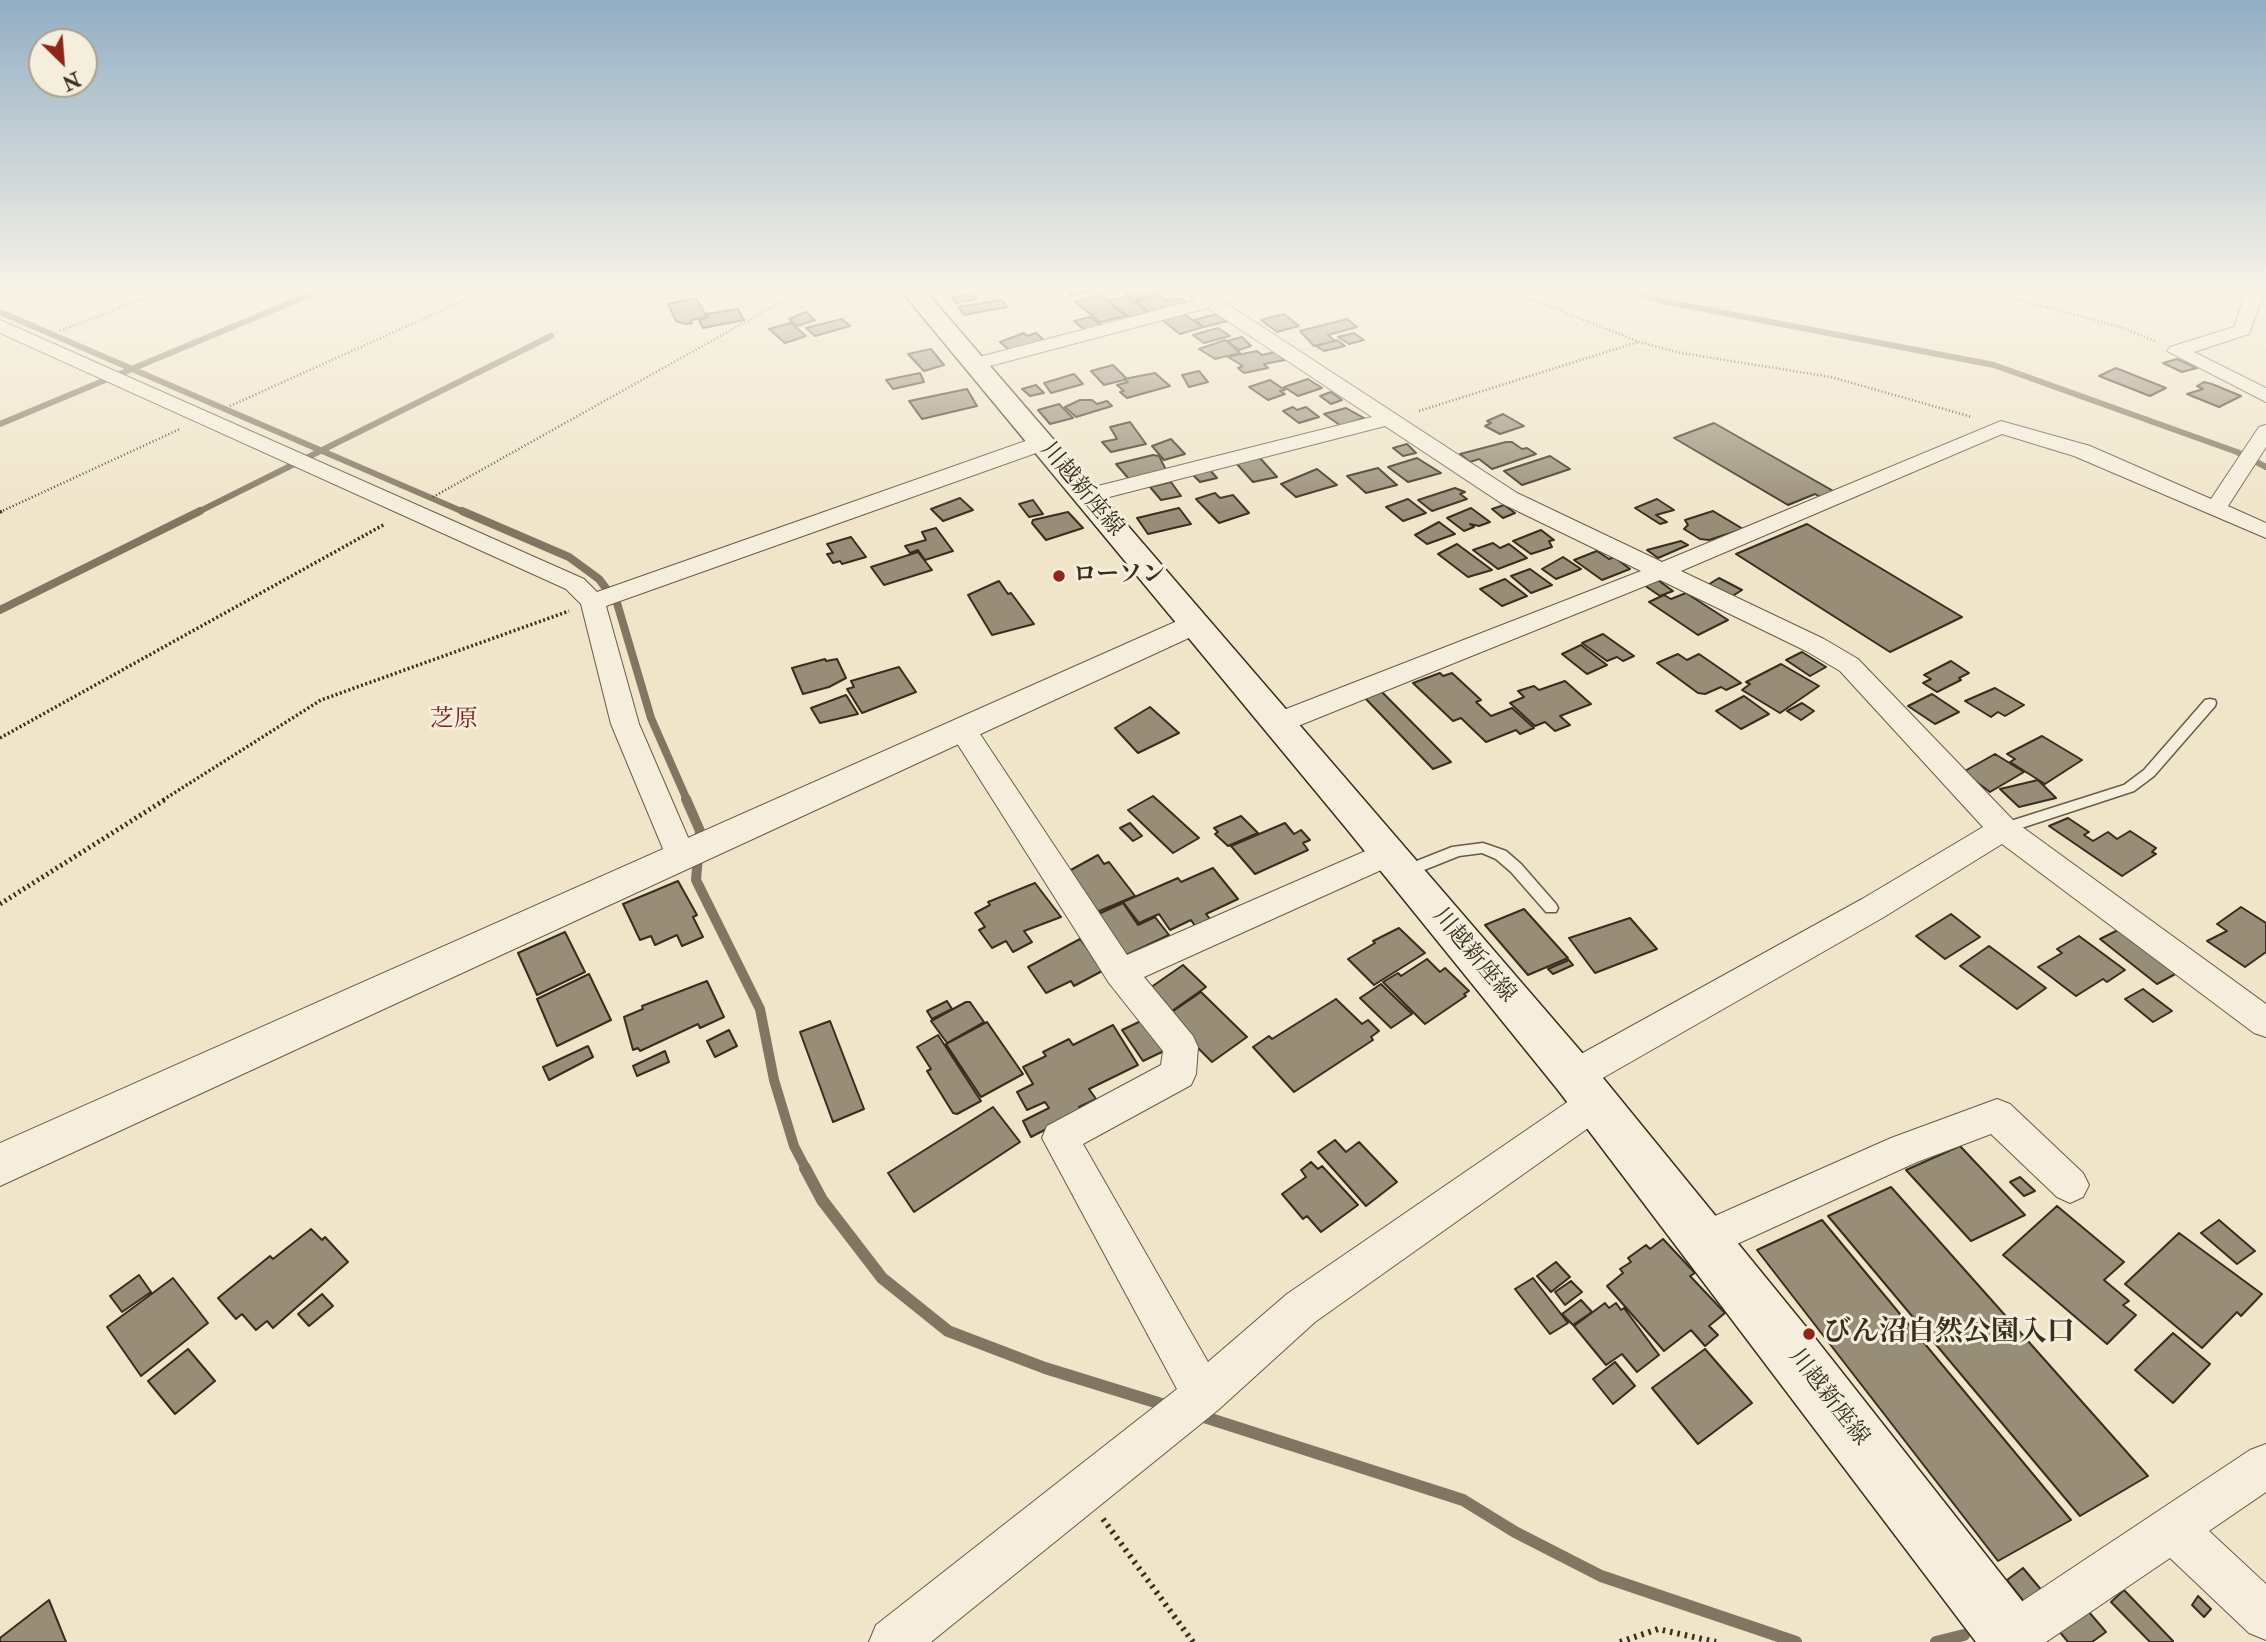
<!DOCTYPE html>
<html>
<head>
<meta charset="utf-8">
<style>
	body { margin:0 }
	#map { position:relative; width:2266px; height:1642px; overflow:hidden; background:#f0e5c9; font-family:"IM FELL Double Pica",serif }
	canvas { display:block }
	.north { position:absolute; left:28px; top:28px; width:70px; height:70px; box-sizing:border-box; background:#f5eedc; border:2px solid #aaa190; border-radius:50%; rotate:155deg; font-size:19px; font-weight:700; line-height:28px; text-align:center; color:#392d1e }
	.north::after { content:''; display:block; margin:auto; width:24px; height:32px; background:#8f2418; clip-path:polygon(50% 0,100% 100%,50% 72%,0 100%) }
</style>
</head>
<body>
<div id="map">
<canvas width="2266" height="1642"></canvas>
<div class="north">N</div>
</div>
<script>
const ctx = document.querySelector('canvas').getContext('2d');
ctx.lineJoin = 'round';
function poly(rows) {
  const path = new Path2D();
  for (const r of rows) {
    path.moveTo(r[0], r[1]);
    for (let i = 2; i < r.length; i += 2) path.lineTo(r[i], r[i + 1]);
  }
  return path;
}
function trace(path, color, width, dash) {
  ctx.strokeStyle = color;
  ctx.lineWidth = width;
  ctx.lineCap = dash ? 'butt' : 'round';
  ctx.setLineDash(dash || []);
  ctx.stroke(path);
}
function fillPath(path, color) {
  ctx.fillStyle = color;
  ctx.fill(path, 'evenodd');
}
function label(font, color, halo, rows, align = 'center') {
  ctx.font = font + ' "IM FELL Double Pica","Noto Serif JP",serif';
  ctx.lineWidth = 6;
  ctx.setLineDash([]);
  ctx.textBaseline = 'middle';
  ctx.strokeStyle = halo;
  ctx.fillStyle = color;
  for (const [text, x, y, turn = 0] of rows) {
    ctx.save();
    ctx.translate(x, y);
    ctx.rotate((+turn || 0) * Math.PI / 180);
    ctx.textAlign = isNaN(turn) ? turn : align;
    if (halo) ctx.strokeText(text, 0, 0);
    ctx.fillText(text, 0, 0);
    ctx.restore();
  }
}
const streamFar3 = poly([
	[1618,287,1662,301,1994,365,2237,452,2266,467],
	[0,292,13,287],
	[0,312,466,513],
	[0,424,328,287],
	[196,513,551,336]
]);
const streamFar2 = poly([
	[462,511,569,557,599,579,617,603,651,718,687,800],
	[0,610,200,511]
]);
const streamFar1 = poly([
	[686,799,700,831,696,880,760,1009,774,1080,794,1146,806,1169]
]);
const stream = poly([
	[805,1168,822,1200,882,1278,948,1331,1045,1368,1168,1406],
	[1198,1415,1463,1500,1515,1532,1601,1576,1796,1642],
	[1936,1642,1964,1635]
]);
const building = poly([
	[1090,287,1093,291,1070,295,1063,288,1090,287],
	[1142,287,1177,287,1180,290,1134,300,1123,292,1142,287],
	[972,293,977,299,956,303,952,297,972,293],
	[1100,295,1126,316,1100,322,1075,302,1100,295],
	[1158,295,1166,300,1181,299,1189,304,1152,314,1136,302,1158,295],
	[1127,296,1149,313,1130,318,1108,301,1127,296],
	[696,298,707,317,691,320,692,323,686,324,676,321,668,304,696,298],
	[1002,300,1007,307,964,315,958,307,1002,300],
	[738,309,744,320,703,328,699,320,708,317,707,314,738,309],
	[806,312,815,320,797,326,789,319,806,312],
	[1184,314,1203,327,1180,334,1162,320,1184,314],
	[1217,314,1227,321,1204,327,1194,320,1217,314],
	[1284,314,1299,326,1277,332,1261,320,1284,314],
	[1090,317,1102,326,1086,331,1074,321,1090,317],
	[842,319,850,326,815,336,806,328,842,319],
	[1347,319,1357,327,1328,335,1335,341,1314,346,1300,331,1347,319],
	[791,323,806,336,785,343,769,329,791,323],
	[1218,328,1230,336,1204,343,1193,335,1218,328],
	[1024,333,1027,336,1036,333,1046,342,1009,350,1000,342,1024,333],
	[1354,333,1364,340,1349,344,1338,337,1354,333],
	[1242,337,1251,346,1239,350,1227,341,1242,337],
	[1225,340,1240,353,1215,359,1199,349,1225,340],
	[1337,340,1345,346,1324,351,1316,346,1337,340],
	[931,349,944,365,924,371,908,354,931,349],
	[1257,351,1262,355,1275,352,1285,360,1264,364,1268,368,1244,373,1238,368,1243,366,1228,357,1257,351],
	[2177,359,2197,368,2182,372,2163,363,2177,359],
	[1113,365,1126,378,1124,380,1104,385,1091,371,1113,365],
	[2116,368,2166,388,2150,396,2099,376,2116,368],
	[1199,371,1208,382,1189,387,1182,375,1199,371],
	[920,373,924,382,893,389,886,380,920,373],
	[1155,373,1170,386,1127,398,1120,392,1124,391,1117,385,1128,382,1124,379,1155,373],
	[1074,374,1083,384,1051,393,1044,383,1074,374],
	[1308,379,1322,388,1298,396,1284,387,1308,379],
	[1270,380,1285,390,1280,391,1285,394,1268,400,1249,387,1270,380],
	[2204,382,2212,384,2241,396,2219,407,2187,394,2203,389,2197,386,2204,382],
	[1036,385,1044,393,1030,396,1022,389,1036,385],
	[967,389,977,406,922,419,909,401,967,389],
	[1331,392,1342,400,1331,404,1320,396,1331,392],
	[1080,400,1092,400,1097,404,1107,401,1112,406,1076,417,1065,407,1080,400],
	[1059,404,1073,418,1050,424,1038,410,1059,404],
	[1293,407,1297,410,1306,407,1319,417,1299,423,1283,411,1293,407],
	[1346,408,1364,418,1341,426,1324,414,1346,408],
	[1503,414,1524,426,1500,434,1485,426,1491,423,1487,421,1503,414],
	[1130,422,1146,444,1111,452,1102,442,1117,439,1110,427,1130,422],
	[1714,423,1835,492,1822,498,1815,494,1788,505,1674,438,1714,423],
	[1171,439,1185,454,1164,460,1152,446,1171,439],
	[1506,442,1512,442,1522,449,1527,448,1536,454,1492,469,1479,459,1470,462,1460,454,1506,442],
	[1407,444,1416,453,1403,456,1393,448,1407,444],
	[1153,455,1159,456,1166,470,1129,479,1116,464,1153,455],
	[1550,456,1570,469,1522,485,1504,471,1550,456],
	[1260,458,1277,477,1253,482,1236,463,1260,458],
	[1417,458,1441,473,1408,482,1388,467,1417,458],
	[1378,468,1397,485,1366,493,1347,476,1378,468],
	[1209,469,1217,478,1200,482,1191,473,1209,469],
	[1317,469,1337,485,1296,497,1281,484,1317,469],
	[1171,482,1181,496,1161,500,1150,487,1171,482],
	[1455,488,1465,492,1460,494,1467,499,1432,511,1418,500,1455,488],
	[1215,493,1220,498,1233,495,1249,513,1219,523,1196,499,1215,493],
	[960,498,973,510,943,521,931,509,960,498],
	[1408,499,1426,513,1403,521,1386,507,1408,499],
	[1657,499,1674,510,1656,515,1667,522,1660,524,1635,508,1657,499],
	[1033,500,1043,514,1029,517,1019,504,1033,500],
	[1504,505,1515,513,1503,518,1492,509,1504,505],
	[1179,508,1191,524,1148,534,1137,518,1179,508],
	[1471,508,1490,522,1479,526,1470,524,1474,527,1464,531,1447,518,1471,508],
	[1713,511,1743,529,1709,540,1700,539,1684,529,1688,525,1685,520,1713,511],
	[1068,512,1083,528,1046,540,1032,523,1033,520,1068,512],
	[1439,522,1455,534,1427,544,1415,535,1439,522],
	[1807,524,1962,617,1890,652,1736,554,1807,524],
	[936,528,953,551,925,560,918,550,910,553,905,546,926,540,922,532,936,528],
	[1541,530,1554,540,1549,541,1552,547,1531,554,1513,541,1541,530],
	[851,537,866,557,842,564,840,561,833,563,827,554,833,553,827,544,851,537],
	[1681,541,1688,545,1658,558,1647,550,1681,541],
	[1493,543,1500,548,1509,544,1527,558,1498,569,1473,550,1493,543],
	[1457,544,1492,570,1468,577,1438,554,1457,544],
	[1597,551,1609,559,1614,557,1630,569,1602,580,1574,560,1597,551],
	[918,552,932,570,884,585,871,567,918,552],
	[1563,557,1581,569,1556,579,1542,569,1563,557],
	[1530,569,1552,585,1531,593,1511,576,1530,569],
	[1655,578,1673,591,1660,596,1641,583,1655,578],
	[1719,578,1742,590,1731,597,1706,586,1719,578],
	[1505,579,1527,596,1502,606,1480,589,1505,579],
	[999,581,1008,594,1011,593,1034,624,992,635,968,595,999,581],
	[1686,593,1728,620,1698,635,1649,602,1664,595,1671,599,1686,593],
	[1603,634,1634,656,1623,661,1617,657,1607,661,1582,643,1603,634],
	[1581,645,1607,665,1587,674,1562,654,1581,645],
	[1802,652,1826,667,1810,676,1786,660,1802,652],
	[1678,654,1687,660,1699,654,1741,683,1726,690,1721,687,1705,694,1698,693,1657,663,1678,654],
	[825,659,826,661,837,659,846,678,829,687,803,694,792,668,825,659],
	[1951,661,1969,673,1959,678,1961,680,1937,692,1923,683,1931,679,1924,675,1951,661],
	[1781,664,1819,686,1780,713,1742,690,1750,684,1746,682,1781,664],
	[899,667,916,692,862,713,847,689,854,687,851,681,899,667],
	[1440,673,1443,676,1452,673,1481,700,1476,702,1491,716,1512,708,1534,728,1520,734,1516,730,1486,742,1461,718,1453,721,1413,683,1440,673],
	[1565,681,1591,704,1560,716,1570,725,1555,731,1545,722,1535,726,1510,703,1524,697,1518,691,1534,686,1539,690,1565,681],
	[1995,688,2024,705,2005,716,1998,712,1991,717,1965,701,1995,688],
	[1381,691,1451,762,1433,769,1364,697,1381,691],
	[1932,694,1959,712,1935,724,1908,706,1932,694],
	[846,695,858,714,820,723,811,708,846,695],
	[1744,696,1769,714,1741,729,1716,711,1744,696],
	[1802,703,1814,711,1801,720,1787,711,1802,703],
	[1150,707,1179,733,1138,753,1115,728,1150,707],
	[2042,736,2082,760,2045,784,2010,762,2015,759,2007,754,2042,736],
	[1995,754,2024,772,1990,792,1963,772,1995,754],
	[2038,780,2056,798,2019,807,2000,789,2038,780],
	[1153,796,1199,838,1173,853,1128,810,1153,796],
	[1241,816,1258,833,1228,846,1215,834,1218,832,1214,828,1241,816],
	[2068,818,2089,832,2084,835,2093,841,2108,832,2117,839,2130,831,2156,848,2152,852,2156,854,2122,876,2049,826,2068,818],
	[1130,823,1142,836,1133,841,1120,828,1130,823],
	[1285,823,1294,834,1301,830,1310,840,1303,843,1308,850,1255,874,1231,846,1285,823],
	[1098,855,1104,864,1109,862,1135,896,1097,912,1069,871,1098,855],
	[1213,868,1238,899,1206,914,1210,919,1195,926,1191,920,1170,930,1159,914,1139,923,1123,902,1178,878,1181,882,1213,868],
	[678,881,697,915,693,917,703,937,682,946,677,935,655,945,651,936,640,940,623,904,678,881],
	[1035,883,1061,917,1024,931,1032,942,1013,952,1006,941,992,948,979,930,985,927,975,913,990,905,988,902,1035,883],
	[1123,903,1138,925,1155,917,1169,935,1122,957,1094,916,1123,903],
	[2241,907,2266,923,2266,952,2245,967,2207,941,2227,931,2217,924,2241,907],
	[1524,909,1568,958,1528,975,1485,925,1524,909],
	[1951,914,1980,937,1945,959,1916,936,1951,914],
	[1630,918,1657,949,1595,973,1569,938,1630,918],
	[1399,928,1425,953,1374,985,1348,959,1375,943,1373,941,1399,928],
	[2122,928,2179,972,2157,984,2100,939,2122,928],
	[565,932,585,972,537,995,518,953,565,932],
	[2079,936,2125,970,2107,982,2103,979,2076,996,2038,967,2062,953,2057,949,2079,936],
	[1080,939,1104,970,1074,986,1071,981,1046,993,1028,967,1080,939],
	[1989,946,2046,988,2017,1009,1960,966,1989,946],
	[1427,959,1440,972,1445,968,1469,991,1464,994,1466,996,1425,1024,1383,982,1398,973,1401,976,1427,959],
	[1569,960,1573,965,1553,974,1548,969,1569,960],
	[1183,965,1206,987,1172,1011,1147,990,1183,965],
	[589,974,611,1020,557,1046,537,999,589,974],
	[707,981,724,1017,700,1028,698,1024,640,1051,638,1048,633,1050,624,1017,643,1009,642,1006,707,981],
	[1381,984,1412,1014,1391,1028,1360,998,1381,984],
	[2143,989,2172,1011,2153,1022,2125,999,2143,989],
	[1201,992,1247,1037,1212,1062,1166,1016,1201,992],
	[1336,999,1362,1024,1368,1020,1379,1031,1371,1037,1373,1040,1294,1092,1253,1047,1269,1036,1272,1039,1336,999],
	[947,1001,952,1009,932,1019,927,1011,947,1001],
	[966,1002,970,1002,984,1022,947,1043,931,1021,966,1002],
	[1143,1020,1164,1051,1143,1061,1122,1030,1143,1020],
	[830,1021,864,1109,833,1122,800,1032,830,1021],
	[987,1022,1023,1074,981,1097,946,1044,987,1022],
	[1113,1025,1138,1065,1089,1089,1096,1099,1079,1107,1081,1111,1031,1137,1023,1121,1049,1108,1045,1102,1027,1110,1017,1092,1033,1084,1023,1067,1046,1056,1043,1052,1069,1039,1073,1045,1113,1025],
	[729,1030,737,1046,715,1057,707,1041,729,1030],
	[938,1035,981,1101,957,1114,953,1113,927,1071,931,1069,917,1047,938,1035],
	[588,1046,593,1057,549,1080,543,1067,588,1046],
	[665,1051,669,1062,637,1076,633,1066,665,1051],
	[993,1107,1020,1142,914,1212,888,1173,993,1107],
	[1335,1140,1346,1152,1359,1142,1397,1182,1366,1206,1318,1152,1335,1140],
	[1960,1146,2025,1215,1971,1241,1906,1170,1960,1146],
	[1311,1162,1318,1169,1322,1166,1358,1205,1321,1232,1307,1216,1303,1219,1282,1194,1306,1177,1301,1170,1311,1162],
	[2020,1177,2035,1191,2024,1196,2010,1182,2020,1177],
	[1891,1187,2148,1476,2080,1516,1828,1216,1891,1187],
	[2057,1206,2124,1262,2104,1280,2129,1301,2123,1305,2136,1315,2107,1344,2003,1255,2057,1206],
	[1822,1220,2071,1520,1998,1561,1757,1250,1822,1220],
	[2219,1220,2255,1251,2237,1264,2201,1233,2219,1220],
	[311,1229,322,1240,325,1237,348,1262,273,1328,267,1321,256,1330,242,1314,236,1319,218,1298,270,1256,273,1259,311,1229],
	[2179,1233,2262,1294,2241,1316,2237,1312,2202,1348,2125,1284,2179,1233],
	[1663,1239,1695,1273,1690,1276,1725,1313,1709,1326,1718,1335,1705,1346,1691,1330,1664,1351,1607,1286,1623,1273,1620,1269,1631,1262,1628,1258,1646,1245,1650,1249,1663,1239],
	[1556,1262,1570,1277,1551,1292,1537,1276,1556,1262],
	[139,1275,151,1292,122,1312,110,1296,139,1275],
	[173,1278,208,1323,141,1376,107,1327,173,1278],
	[1533,1278,1568,1323,1550,1334,1515,1289,1533,1278],
	[1571,1281,1582,1292,1565,1305,1555,1292,1571,1281],
	[322,1294,333,1306,309,1326,298,1314,322,1294],
	[1581,1300,1592,1312,1573,1325,1562,1314,1581,1300],
	[1605,1303,1609,1308,1616,1303,1621,1310,1624,1308,1659,1355,1637,1372,1622,1354,1606,1365,1574,1326,1605,1303],
	[2173,1333,2210,1364,2173,1403,2135,1370,2173,1333],
	[188,1349,215,1381,175,1414,148,1381,188,1349],
	[1705,1349,1752,1403,1698,1444,1652,1388,1705,1349],
	[1615,1362,1635,1386,1613,1404,1593,1379,1615,1362],
	[2023,1568,2043,1592,2025,1603,2007,1580,2023,1568],
	[2124,1590,2173,1641,2173,1642,2150,1642,2111,1602,2124,1590],
	[2198,1596,2211,1609,2204,1617,2192,1605,2198,1596],
	[49,1600,66,1642,0,1642,0,1638,49,1600],
	[2083,1605,2106,1632,2092,1642,2068,1642,2054,1625,2083,1605]
]);
const pathFar3 = poly([
	[770,287,789,297],
	[1502,287,1639,342,1681,353,1831,377,1972,417],
	[1969,287,2121,327,2157,342],
	[1237,295,1266,287],
	[60,331,174,287],
	[230,406,494,287],
	[1419,411,1638,342],
	[433,497,790,297,819,287],
	[0,512,180,429]
]);
const pathFar2 = poly([
	[0,512,3,511],
	[0,738,385,524],
	[163,800,321,700,569,611]
]);
const pathFar1 = poly([
	[0,904,166,799]
]);
const path = poly([
	[1103,1519,1193,1642],
	[1620,1642,1658,1629,1716,1642]
]);
const service = poly([
	[2210,699,2215,700,2216,703,2215,706,2154,776,2134,791,2003,834,1998,833,1996,829,1998,825,2124,785,2144,770,2205,700,2210,699],
	[1483,843,1506,851,1521,864,1556,904,1558,908,1556,912,1546,912,1511,872,1496,859,1482,853,1459,856,1404,878,1399,876,1397,872,1399,868,1452,847,1483,843]
]);
const minor = poly([
	[1179,287,1201,287,1517,493,1662,562,2001,421,2090,446,2211,499,2259,427,2266,425,2266,447,2228,506,2266,523,2266,538,2074,456,2002,434,1681,571,1824,639,1858,659,2014,821,2266,1004,2266,1037,2254,1033,2002,844,1884,917,1587,1087,1574,1091,1561,1087,1556,1076,1561,1065,1862,899,1983,827,1840,671,1806,651,1660,580,1288,730,1278,732,1268,730,1264,723,1268,716,1641,571,1501,503,1385,426,1086,503,1078,501,1075,496,1078,491,1372,417,1208,308,975,370,965,364,968,360,1196,300,1179,287],
	[2248,287,2266,287,2249,334,2194,352,2266,388,2266,402,2167,351,2170,347,2234,327,2248,287],
	[0,320,584,579,597,592,1034,438,1042,437,1053,443,1050,448,606,606,639,724,696,856,692,864,681,867,670,864,666,856,611,724,581,604,566,589,0,333,0,320],
	[962,720,972,722,1127,955,1377,846,1388,843,1399,846,1403,854,1399,862,1144,977,1193,1036,1198,1047,1196,1074,1191,1085,1083,1144,1208,1362,1287,1294,1582,1092,1595,1087,1608,1092,1613,1103,1608,1114,1315,1322,1218,1410,931,1642,869,1642,876,1625,1177,1389,1042,1138,1047,1126,1161,1065,1163,1051,1109,983,948,729,952,722,962,720],
	[1997,1099,2010,1104,2083,1173,2089,1185,2083,1197,2070,1203,2057,1197,1991,1134,1917,1162,1704,1259,1690,1253,1684,1240,1690,1227,1891,1138,1997,1099],
	[2266,1444,2266,1492,2209,1531,2266,1584,2266,1640,2249,1633,2170,1558,2046,1642,1989,1642,1987,1637,1994,1620,2250,1450,2266,1444]
]);
const tertiary = poly([
	[2248,287,2266,287,2266,296,2251,292,2248,287],
	[1193,614,1204,617,1209,624,1204,631,0,1186,0,1143,1193,614]
]);
const secondary = poly([
	[898,287,922,287,1590,1062,1815,1338,2037,1620,2046,1642,1976,1642,1558,1090,1346,828,898,287]
]);
const markers = [
	[1059,576,7,"#8f2418"],
	[1809,1334,7,"#8f2418"]
];
const streetNames = [
	["川越新座線",1081,490,50],
	["川越新座線",1473,956,50],
	["川越新座線",1828,1398,52]
];
const poiNames = [
	["ローソン",1073,576]
];
const neighbourhoodNames = [
	["芝原",454,721]
];
const nearPoinames = [
	["びん沼自然公園入口",1823,1334]
];
trace(streamFar3, '#827662', 6);
trace(streamFar2, '#827662', 8);
trace(streamFar1, '#827662', 10);
trace(stream, '#827662', 12);
fillPath(building, '#988d77');
trace(building, '#392d1e', 2);
trace(service, '#675b49', 3);
trace(minor, '#675b49', 2);
trace(tertiary, '#675b49', 2);
trace(secondary, '#392d1e', 3);
trace(pathFar3, '#392d1e', 2.5, [1, 2.5]);
trace(pathFar2, '#392d1e', 3.5, [2, 2.5]);
trace(pathFar1, '#392d1e', 5, [2, 3.5]);
trace(path, '#392d1e', 6, [2.5, 5]);
fillPath(service, '#f5eedc');
fillPath(minor, '#f5eedc');
fillPath(tertiary, '#f5eedc');
fillPath(secondary, '#f5eedc');
const sky = ctx.createLinearGradient(0, 0, 0, 517);
sky.addColorStop(0, '#92aec4');
sky.addColorStop(0.56, '#f8f3e7');
sky.addColorStop(1, '#f8f3e700');
ctx.fillStyle = sky;
ctx.fillRect(0, 0, 2266, 517);
for (const [x, y, r, color] of markers) {
  const dot = new Path2D();
  dot.arc(x, y, r, 0, 2 * Math.PI);
  ctx.fillStyle = color;
  ctx.fill(dot);
  trace(dot, '#f5eedc', 2.5);
}
label('23px', '#392d1e', '#f5eedc', streetNames);
label('bold 23px', '#392d1e', '#f5eedc', poiNames, 'left');
label('24px', '#7a1f14', '#f5eedc', neighbourhoodNames);
label('bold 28px', '#392d1e', '#f5eedc', nearPoinames, 'left');
</script>
</body>
</html>
